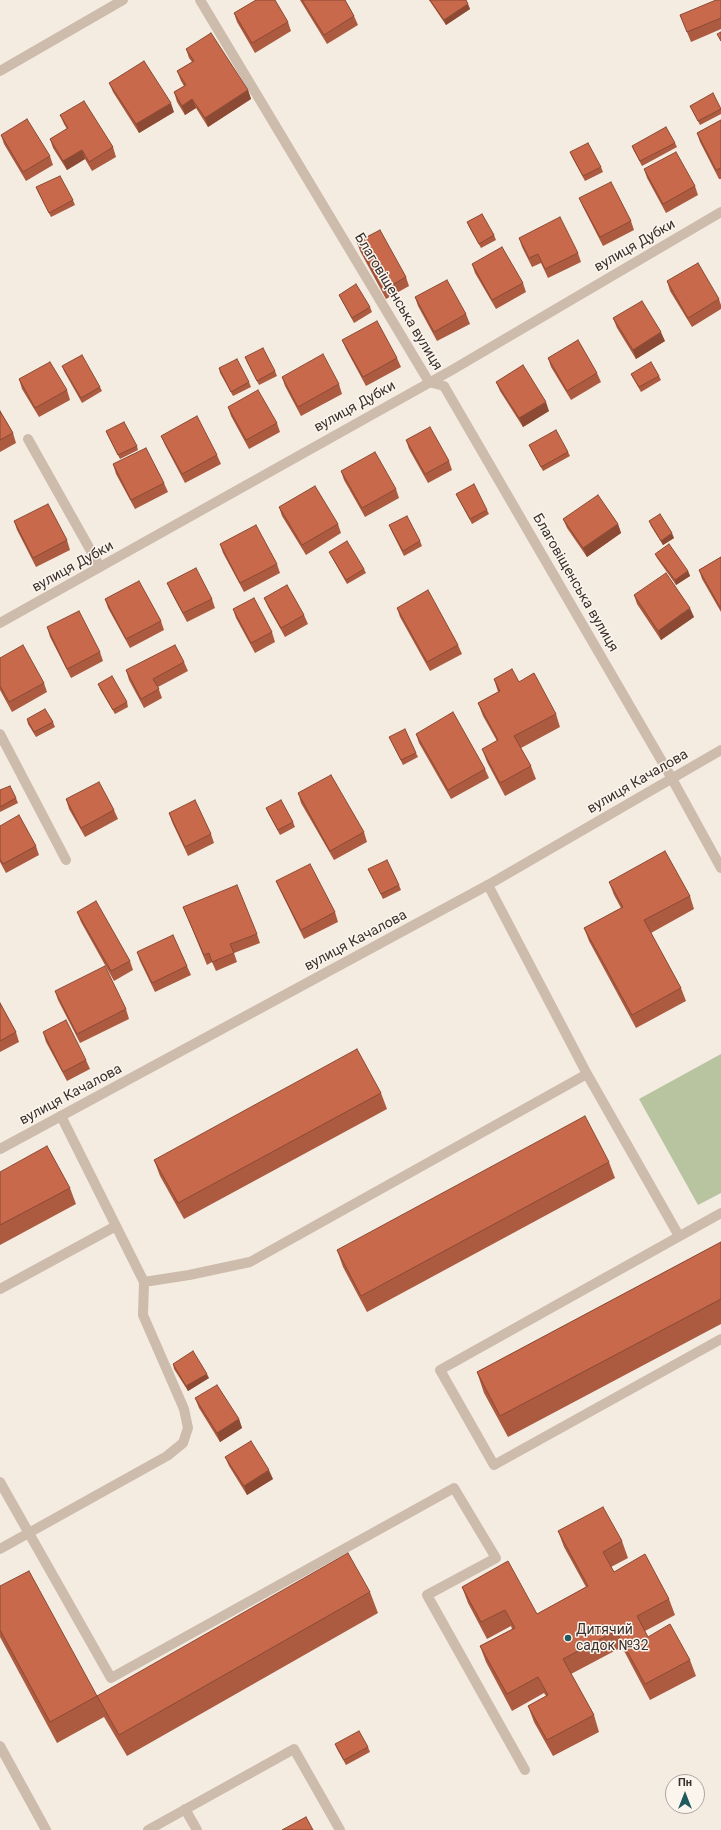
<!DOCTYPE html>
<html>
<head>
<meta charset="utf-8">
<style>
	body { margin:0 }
	#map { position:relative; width:721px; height:1830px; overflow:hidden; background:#f4ebe1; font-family:Roboto,sans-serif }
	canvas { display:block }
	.north { position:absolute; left:665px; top:1774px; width:40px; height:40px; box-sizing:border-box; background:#fbf5ee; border:1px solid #aea6a0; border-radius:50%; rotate:0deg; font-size:11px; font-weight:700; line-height:16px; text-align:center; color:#3b302b }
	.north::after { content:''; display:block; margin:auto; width:14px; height:18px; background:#1f5a5e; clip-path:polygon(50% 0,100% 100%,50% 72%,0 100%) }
</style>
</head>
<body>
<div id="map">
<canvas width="721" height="1830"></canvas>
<div class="north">Пн</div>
</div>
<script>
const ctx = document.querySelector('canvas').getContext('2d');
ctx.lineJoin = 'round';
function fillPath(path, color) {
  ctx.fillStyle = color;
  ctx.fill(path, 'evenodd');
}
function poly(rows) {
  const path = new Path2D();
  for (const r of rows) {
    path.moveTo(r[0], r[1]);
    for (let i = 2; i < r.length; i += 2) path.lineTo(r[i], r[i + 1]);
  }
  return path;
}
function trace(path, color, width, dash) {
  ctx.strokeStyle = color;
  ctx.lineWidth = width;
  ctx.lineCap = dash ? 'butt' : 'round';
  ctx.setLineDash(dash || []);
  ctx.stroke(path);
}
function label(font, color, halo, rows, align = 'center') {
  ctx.font = font + ' Roboto,sans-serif';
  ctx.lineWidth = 3;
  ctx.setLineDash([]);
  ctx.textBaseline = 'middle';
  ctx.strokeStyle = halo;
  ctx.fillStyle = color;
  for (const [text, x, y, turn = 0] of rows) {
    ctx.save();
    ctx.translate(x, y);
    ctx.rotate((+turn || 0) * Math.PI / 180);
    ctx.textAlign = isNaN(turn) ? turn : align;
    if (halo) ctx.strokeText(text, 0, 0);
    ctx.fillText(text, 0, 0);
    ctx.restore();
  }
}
const green = poly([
	[721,1054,721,1193,698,1205,639,1099]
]);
const service = poly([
	[28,439,100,567],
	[0,734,66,860],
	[671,777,721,868],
	[587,1074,679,1236],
	[721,1213,440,1370,494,1465,721,1339],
	[144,1282,189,1275,250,1262,587,1074,488,885],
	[0,1289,116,1226],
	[0,1482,111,1678,454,1488,496,1558,427,1595,525,1770],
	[0,1549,167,1456,183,1443,188,1428,184,1409,143,1315,144,1282,61,1116],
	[185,1809,197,1830],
	[148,1830,294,1749,340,1830]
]);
const minor = poly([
	[200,0,429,382,444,386,671,777],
	[0,71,123,0],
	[0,623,452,370,721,212],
	[0,1149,488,885,721,750],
	[0,1746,46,1830]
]);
const wall = poly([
	[300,0,345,0,354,16,358,25,327,44],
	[429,0,466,0,470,9,446,25],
	[721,0,721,29,691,42,680,15],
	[234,13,288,22,291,31,255,53,237,22],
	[186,49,248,90,251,99,208,127,196,108,185,115,177,102,174,92,184,86,181,81,177,71,192,62,189,58],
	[109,83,174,112,139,133,113,92],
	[690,106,721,109,721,114,700,125,692,110],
	[60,115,113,147,116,157,92,171,85,159,67,170,53,148,50,139,67,129,64,124],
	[721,120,721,179,719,179,700,142,697,133],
	[1,135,50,156,53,165,26,181,4,144],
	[675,143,677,147,642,166,634,151,632,146],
	[570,152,601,167,603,172,585,181,572,157],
	[644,169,695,186,698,195,666,213,647,178],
	[36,187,73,200,75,205,51,217,38,192],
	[579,198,631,221,634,230,603,246,583,207],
	[467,222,494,235,496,240,481,248,469,227],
	[519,238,578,253,581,262,548,278,541,263,532,267,522,247],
	[357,242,406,277,409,286,386,299,360,251],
	[472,264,523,283,526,292,496,309,475,273],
	[667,281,719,299,721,305,721,309,692,327,670,291],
	[339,295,370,307,372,312,354,323,341,299],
	[415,297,466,314,470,324,437,341,418,306],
	[613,318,665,341,636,359,617,328],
	[342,340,397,358,401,367,366,386,346,349],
	[245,357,275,371,277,376,259,385,247,362],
	[548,358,597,373,601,382,571,400,551,367],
	[62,366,100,387,102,391,82,403,64,371],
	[219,368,249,382,251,387,233,396,220,373],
	[631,374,659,376,661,380,641,392,633,378],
	[282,377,339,384,342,394,301,416,285,386],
	[19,379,67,390,70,400,39,417,22,389],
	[496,382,549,411,523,427,500,391],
	[228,407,277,423,280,432,249,449,231,416],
	[0,411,13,433,16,443,0,452],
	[106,431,137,446,138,450,120,459,108,436],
	[161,436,217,455,221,464,185,483,165,445],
	[406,440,449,461,452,470,428,483,409,449],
	[529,445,568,452,570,456,543,471,531,449],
	[113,464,164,483,168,492,135,509,116,474],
	[341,471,396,489,399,498,365,517,344,480],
	[456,494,487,510,489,514,472,524,458,498],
	[279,507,338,524,341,533,306,555,282,516],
	[563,519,618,524,621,533,587,557,567,528],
	[14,521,67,540,70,550,36,567,17,530],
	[649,521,674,538,663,545,651,526],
	[389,525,420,541,422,546,404,556,391,530],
	[220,544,277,564,280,573,244,592,223,553],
	[329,552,364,569,366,573,347,584,331,556],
	[655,554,688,571,690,576,676,585,657,558],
	[721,557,721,612,702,579,699,570],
	[167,583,212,599,215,608,187,622,171,592],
	[634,595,694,617,661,640,637,604],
	[264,598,304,615,308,624,285,637,268,607],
	[105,599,161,621,164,630,130,648,108,608],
	[397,608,458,645,462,654,430,671,400,617],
	[233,609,272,632,275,642,255,653,236,618],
	[47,627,100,652,103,661,71,678,50,637],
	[0,658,44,683,47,692,12,712,0,690],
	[184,662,188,671,158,687,162,698,144,708,129,680,126,670],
	[494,679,519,682,556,714,560,727,521,748,531,766,536,779,505,796,487,762,482,749,497,741,483,716,478,703,498,692],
	[98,684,127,702,128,707,115,714,100,689],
	[27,719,53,722,55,727,36,737,28,724],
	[416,734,485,769,489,778,451,799,419,743],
	[389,737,416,753,418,757,403,765],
	[0,790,16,798,18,803,0,812],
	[298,793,364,832,367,842,334,860,301,803],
	[66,799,114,810,118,819,85,837,69,809],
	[266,808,293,822,295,827,280,835,268,813],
	[169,813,211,834,214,843,188,856,172,822],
	[0,826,36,846,39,855,6,873,0,862],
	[368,869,399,885,401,890,383,899],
	[276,881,335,912,338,922,304,939,280,890],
	[609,882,690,896,694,909,651,933,681,988,686,1001,636,1028,589,941,584,928,621,908,614,895],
	[183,907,257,934,260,943,234,953,237,962,216,971,212,962,207,965],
	[77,912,130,961,133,970,114,981,81,922],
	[137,952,187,966,191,975,155,992,140,961],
	[55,991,126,1009,129,1019,80,1043,58,1000],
	[0,1003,16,1032,19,1042,0,1052],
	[43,1032,86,1060,90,1069,67,1081,46,1042],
	[381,1093,387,1109,184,1219,160,1176,154,1160],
	[609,1162,615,1178,367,1312,343,1267,337,1250],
	[0,1172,70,1188,76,1204,0,1245],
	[721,1242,721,1324,508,1437,484,1393,477,1372],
	[173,1364,209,1378,188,1391,174,1369],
	[195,1398,239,1419,242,1428,220,1442,199,1408],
	[225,1457,273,1479,247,1495,229,1466],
	[558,1531,622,1541,628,1558,611,1567,614,1572,669,1599,675,1615,645,1631,648,1637,690,1660,696,1676,650,1700,622,1647,571,1674,594,1715,599,1732,553,1756,534,1722,528,1706,546,1696,544,1693,512,1711,486,1662,480,1646,512,1629,511,1626,487,1639,468,1603,462,1587,537,1614,586,1587,564,1547],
	[0,1586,97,1696,370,1592,378,1613,127,1756,104,1717,57,1743,0,1637],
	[335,1744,368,1747,370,1752,346,1765,337,1749]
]);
const shadedWall = poly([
	[468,4,470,9,446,25,444,20],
	[248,90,251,99,208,127,205,118],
	[192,99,196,108,185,115,182,106],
	[171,103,174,112,139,133,136,124],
	[82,150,85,159,67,170,63,161],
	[661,332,665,341,636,359,633,350],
	[546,402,549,411,523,427,519,418],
	[618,524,621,533,587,557,583,548],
	[672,533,674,538,663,545,661,541],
	[688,571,690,576,676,585,675,580],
	[690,608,694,617,661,640,658,631],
	[207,1374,209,1378,188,1391,186,1386],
	[239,1419,242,1428,220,1442,217,1433],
	[269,1470,273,1479,247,1495,244,1486]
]);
const building = poly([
	[256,0,275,0,288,22,252,43,234,13,256,0],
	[302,0,345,0,354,16,324,35,302,0],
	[430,0,466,0,468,4,444,20,430,0],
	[716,0,721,0,721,18,687,32,680,15,716,0],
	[721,32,721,41,717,34,721,32],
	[211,33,248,90,205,118,192,99,182,106,174,92,186,85,177,71,194,61,186,49,211,33],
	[144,61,171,103,136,124,109,83,144,61],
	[713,93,721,109,698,121,690,106,713,93],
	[84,101,113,147,89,162,82,150,63,161,50,139,68,128,60,115,84,101],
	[27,119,50,156,23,172,1,135,27,119],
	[721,120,721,168,716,170,697,133,721,120],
	[666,127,675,143,640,161,632,146,666,127],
	[588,143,601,167,583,176,570,152,588,143],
	[676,152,695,186,663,204,644,169,676,152],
	[60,176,73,200,49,213,36,187,60,176],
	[611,182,631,221,600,237,579,198,611,182],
	[482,214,494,235,479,244,467,222,482,214],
	[560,217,578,253,545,269,538,254,529,258,519,238,560,217],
	[380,230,406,277,383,290,357,242,380,230],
	[502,247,523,283,492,300,472,264,502,247],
	[698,263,719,299,688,318,667,281,698,263],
	[447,280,466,314,434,332,415,297,447,280],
	[356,284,370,307,352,318,339,295,356,284],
	[642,301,661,332,633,350,613,318,642,301],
	[377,321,397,358,363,377,342,340,377,321],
	[578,340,597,373,567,391,548,358,578,340],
	[263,348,275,371,257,381,245,357,263,348],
	[323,354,339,384,298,407,282,377,323,354],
	[82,355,100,387,81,398,62,366,82,355],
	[237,359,249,382,231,392,219,368,237,359],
	[50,362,67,390,35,408,19,379,50,362],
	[651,362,659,376,639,387,631,374,651,362],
	[523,365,546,402,519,418,496,382,523,365],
	[258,390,277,423,246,440,228,407,258,390],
	[0,411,13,433,0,440,0,411],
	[197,416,217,455,182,474,161,436,197,416],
	[124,422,137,446,118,455,106,431,124,422],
	[430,427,449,461,425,474,406,440,430,427],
	[556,430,568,452,541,467,529,445,556,430],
	[146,448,164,483,131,500,113,464,146,448],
	[375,452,396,489,362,508,341,471,375,452],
	[474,484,487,510,470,519,456,494,474,484],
	[315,486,338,524,302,545,279,507,315,486],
	[598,495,618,524,583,548,563,519,598,495],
	[48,504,67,540,33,558,14,521,48,504],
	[660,514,672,533,661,541,649,521,660,514],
	[407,516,420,541,403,551,389,525,407,516],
	[256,525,277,564,240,583,220,544,256,525],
	[347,541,364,569,346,580,329,552,347,541],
	[669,544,688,571,675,580,655,554,669,544],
	[721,557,721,609,699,570,721,557],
	[196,568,212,599,183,613,167,583,196,568],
	[666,573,690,608,658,631,634,595,666,573],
	[139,581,161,621,126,639,105,599,139,581],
	[287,585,304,615,281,628,264,598,287,585],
	[428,590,458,645,427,662,397,608,428,590],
	[254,598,272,632,251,643,233,609,254,598],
	[79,611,100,652,67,669,47,627,79,611],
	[23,645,44,683,9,702,0,686,0,658,23,645],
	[175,645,184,662,153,679,159,689,141,699,126,670,175,645],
	[512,669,519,682,534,673,556,714,514,736,531,766,500,783,482,749,498,740,478,703,500,691,494,679,512,669],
	[112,676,127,702,113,710,98,684,112,676],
	[45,709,53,722,34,732,27,719,45,709],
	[453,712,485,769,448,790,416,734,453,712],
	[405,729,416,753,401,760,389,737,405,729],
	[331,775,364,832,330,851,298,793,331,775],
	[99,782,114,810,81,828,66,799,99,782],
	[10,786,16,798,0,807,0,790,10,786],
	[195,800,211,834,185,847,169,813,195,800],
	[281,800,293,822,278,830,266,808,281,800],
	[19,815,36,846,3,864,0,859,0,826,19,815],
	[665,851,690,896,644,920,681,988,632,1015,584,928,623,907,609,882,665,851],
	[387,860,399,885,381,894,368,869,387,860],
	[310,864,335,912,301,930,276,881,310,864],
	[237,885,257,934,230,944,234,953,212,962,209,953,204,955,183,907,237,885],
	[96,901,130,961,111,971,77,912,96,901],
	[173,935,187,966,152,983,137,952,173,935],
	[105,966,126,1009,77,1034,55,991,105,966],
	[0,1003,16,1032,0,1041,0,1003],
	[66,1020,86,1060,63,1072,43,1032,66,1020],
	[357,1049,381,1093,178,1203,154,1160,357,1049],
	[585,1116,609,1162,361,1296,337,1250,585,1116],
	[47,1146,70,1188,0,1225,0,1172,47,1146],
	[721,1242,721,1299,500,1416,477,1372,721,1242],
	[193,1351,207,1374,186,1386,173,1364,193,1351],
	[217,1385,239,1419,217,1433,195,1398,217,1385],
	[251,1441,269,1470,244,1486,225,1457,251,1441],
	[603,1507,622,1541,603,1552,614,1572,645,1554,669,1599,637,1616,648,1637,670,1624,690,1660,645,1684,616,1631,563,1659,594,1715,547,1740,528,1706,548,1695,538,1677,507,1694,480,1646,515,1628,505,1610,481,1622,462,1587,508,1561,537,1614,588,1586,558,1531,603,1507],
	[348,1553,370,1592,119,1735,97,1696,348,1553],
	[29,1571,97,1696,50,1722,0,1630,0,1586,29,1571],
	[359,1731,368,1747,344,1760,335,1744,359,1731],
	[306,1817,313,1830,282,1830,306,1817]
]);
const markers = [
	[568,1638,4,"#1f5a5e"]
];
const streetNames = [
	["вулиця Дубки",635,246,-30],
	["Благовіщенська вулиця",398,302,59],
	["вулиця Дубки",355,407,-29],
	["вулиця Дубки",73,567,-29],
	["Благовіщенська вулиця",575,583,60],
	["вулиця Качалова",638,782,-30],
	["вулиця Качалова",356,941,-28],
	["вулиця Качалова",71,1095,-28]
];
const poiNames = [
	["Дитячий",576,1630],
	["садок №32",576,1646]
];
fillPath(green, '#b8c4a0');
trace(service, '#cdbbac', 10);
trace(minor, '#cdbbac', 10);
fillPath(wall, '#ac5a40');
fillPath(shadedWall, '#8c4a34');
fillPath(building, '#c8694b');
trace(building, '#8c4a34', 1);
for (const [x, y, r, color] of markers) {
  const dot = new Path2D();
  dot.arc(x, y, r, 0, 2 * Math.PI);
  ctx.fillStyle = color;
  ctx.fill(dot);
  trace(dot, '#fbf5ee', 1.5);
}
label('14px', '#3b302b', '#fbf5ee', streetNames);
label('14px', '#3b302b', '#fbf5ee', poiNames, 'left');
</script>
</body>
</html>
